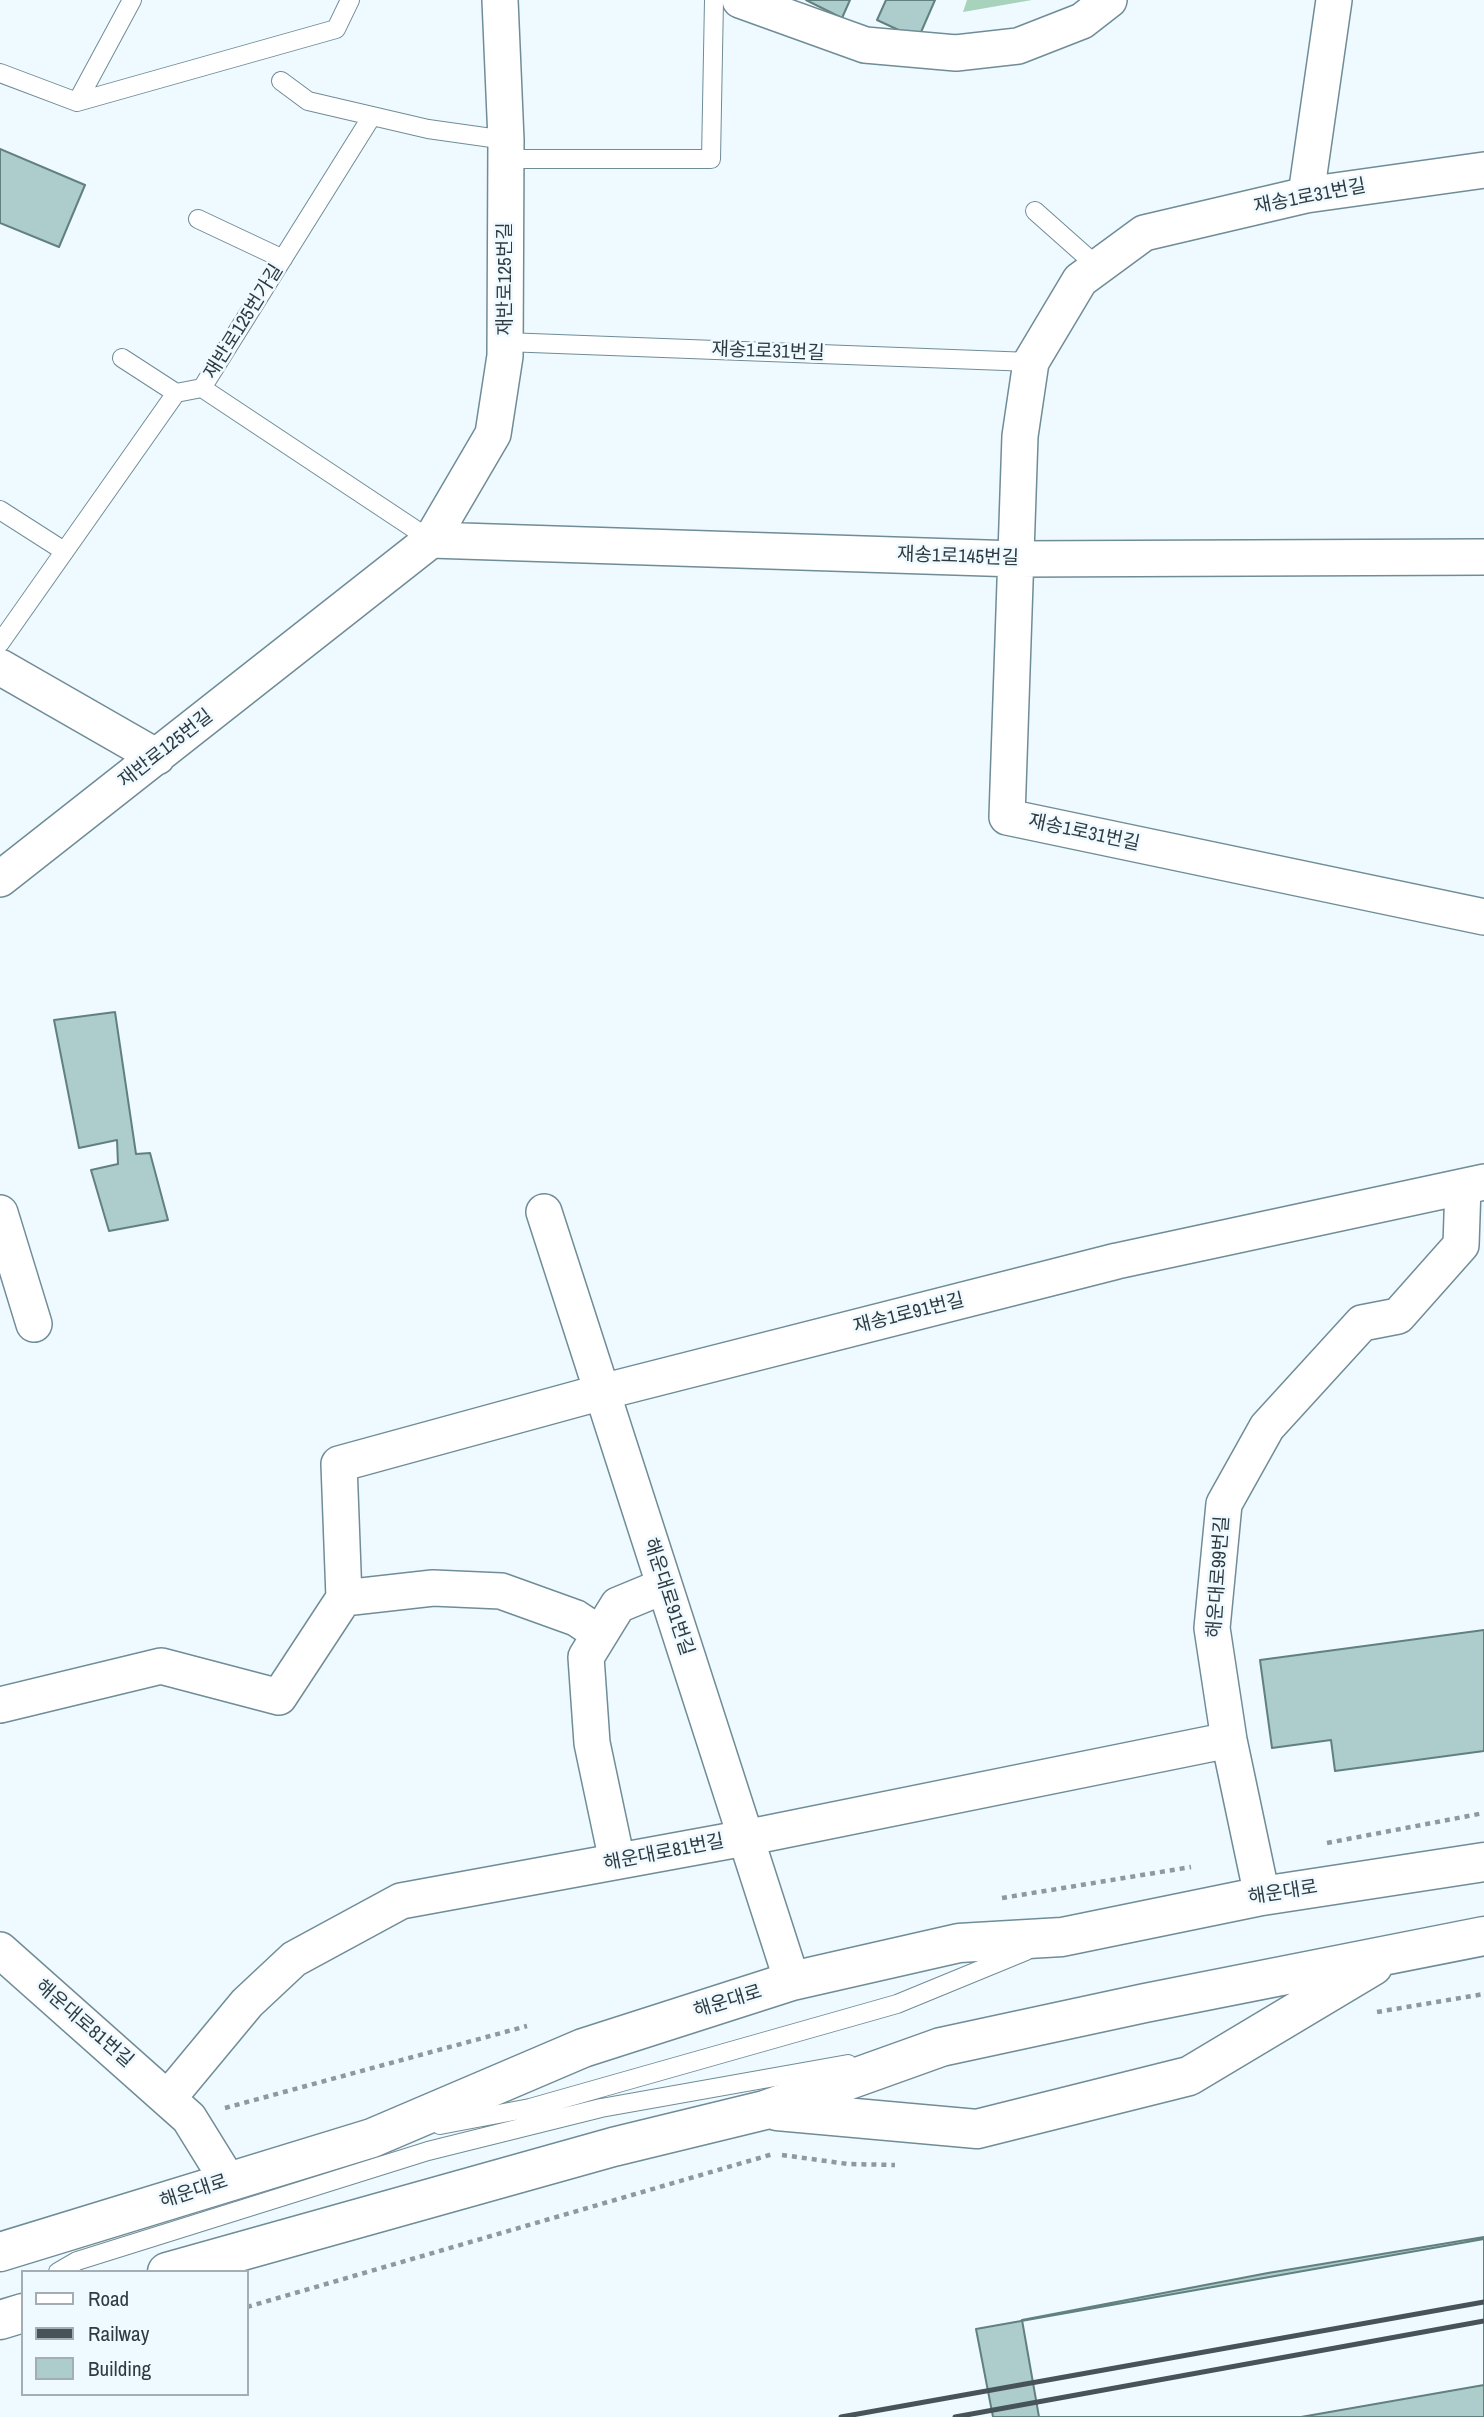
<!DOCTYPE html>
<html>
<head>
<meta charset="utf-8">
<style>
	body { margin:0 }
	#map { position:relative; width:1484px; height:2417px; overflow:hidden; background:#eefaff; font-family:"Archivo Narrow",sans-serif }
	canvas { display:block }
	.legend { position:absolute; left:21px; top:2270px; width:228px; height:126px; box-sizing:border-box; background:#eefaff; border:2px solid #a2aeb3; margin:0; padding:9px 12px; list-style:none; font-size:21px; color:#2f3b40 }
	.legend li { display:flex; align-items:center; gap:14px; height:35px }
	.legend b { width:35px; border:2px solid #a2aeb3 }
</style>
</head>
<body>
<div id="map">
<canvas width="1484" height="2417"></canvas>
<ul class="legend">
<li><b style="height:9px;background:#fff"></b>Road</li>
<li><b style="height:9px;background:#475358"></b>Railway</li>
<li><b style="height:19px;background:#accdcb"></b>Building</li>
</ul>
</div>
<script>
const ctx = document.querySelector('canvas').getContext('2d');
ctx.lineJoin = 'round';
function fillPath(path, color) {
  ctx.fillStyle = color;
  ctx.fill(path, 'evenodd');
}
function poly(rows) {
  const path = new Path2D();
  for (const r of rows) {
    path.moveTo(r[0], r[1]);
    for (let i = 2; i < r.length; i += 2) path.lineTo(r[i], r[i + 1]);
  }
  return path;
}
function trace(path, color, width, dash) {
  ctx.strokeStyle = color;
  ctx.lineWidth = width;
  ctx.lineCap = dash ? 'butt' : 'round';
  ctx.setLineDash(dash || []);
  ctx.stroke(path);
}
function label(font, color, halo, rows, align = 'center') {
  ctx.font = font + ' "Archivo Narrow","Noto Sans KR",sans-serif';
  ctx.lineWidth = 5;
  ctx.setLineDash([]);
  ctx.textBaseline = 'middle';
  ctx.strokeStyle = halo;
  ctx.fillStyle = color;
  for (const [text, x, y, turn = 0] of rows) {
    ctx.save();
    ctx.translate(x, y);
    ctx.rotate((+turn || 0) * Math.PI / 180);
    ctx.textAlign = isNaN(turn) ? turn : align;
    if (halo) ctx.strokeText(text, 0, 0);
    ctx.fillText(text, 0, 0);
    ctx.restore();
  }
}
const green = poly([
	[967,0,1032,0,963,12]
]);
const building = poly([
	[806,0,850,0,842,18,806,0],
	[886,0,935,0,918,39,877,20,886,0],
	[0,149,85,185,59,247,0,223,0,149],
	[115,1012,136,1154,150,1153,168,1220,109,1231,91,1170,118,1164,117,1140,79,1148,54,1020,115,1012],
	[1484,1630,1484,1751,1335,1771,1331,1740,1272,1748,1260,1660,1484,1630],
	[1484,2237,1484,2385,1301,2417,1039,2417,1022,2320,1268,2273,1484,2237],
	[1484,2239,1484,2417,993,2417,976,2329,1484,2239]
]);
const path = poly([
	[1327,1843,1484,1813],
	[1002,1898,1191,1867],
	[1377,2012,1484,1994],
	[225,2108,527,2026],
	[782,2155,848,2164,895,2165],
	[247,2307,773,2154]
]);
const lane = poly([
	[0,73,77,102,336,29,350,0],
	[281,81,308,101,428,129,506,140],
	[77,102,132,0],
	[506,159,711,159,714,0],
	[1035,211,1098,267],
	[198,219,283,259],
	[505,342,1031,362],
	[122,358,176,393],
	[202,388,431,540],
	[0,510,64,551],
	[0,643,176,393,202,388,372,116],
	[440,2125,530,2108,897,2004,1026,1951],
	[58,2272,77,2261,428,2151,601,2108,848,2064]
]);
const street = poly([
	[740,0,865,45,956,53,1018,46,1082,21,1109,0],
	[1484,170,1306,195,1144,233,1080,280,1031,362,1020,436,1007,817,1484,917],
	[1306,195,1334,0],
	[431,540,1017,559,1484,557],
	[0,667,157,757],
	[0,879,431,540,493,434,505,356,506,140,500,0],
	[544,1212,792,1981],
	[0,1213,34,1324],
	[344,1598,433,1588,501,1591,576,1618,600,1634],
	[0,1705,161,1666,279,1697,344,1598,339,1464,602,1392,1117,1261,1484,1182],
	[617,1861,592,1743,586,1657,618,1605,664,1586],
	[1262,1896,1229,1740,1212,1628,1224,1504,1267,1427,1362,1323,1398,1316,1461,1245,1463,1187],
	[0,1950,189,2118,228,2181],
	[169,2097,247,2003,294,1959,401,1901,745,1838,1229,1740]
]);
const secondary = poly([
	[777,2111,977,2129,1189,2076,1373,1966],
	[0,2252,372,2138,583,2048,792,1981,959,1943,1062,1937,1262,1896,1484,1862],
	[167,2272,613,2147,765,2110,941,2047,1145,2003,1484,1936],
	[0,2320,23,2313]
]);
const rail = poly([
	[841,2417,1484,2302],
	[955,2417,1484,2321]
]);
const streetNames = [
	["재송1로31번길",1310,197,-11],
	["재반로125번길",506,279,-90],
	["재반로125번가길",244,322,-58],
	["재송1로31번길",768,352,2],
	["재송1로145번길",958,557,2],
	["재반로125번길",166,749,-38],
	["재송1로31번길",1084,833,12],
	["재송1로91번길",909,1314,-14],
	["해운대로99번길",1219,1577,-86],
	["해운대로91번길",668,1597,72],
	["해운대로81번길",664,1853,-11],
	["해운대로",1283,1893,-9],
	["해운대로",728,2002,-17],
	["해운대로81번길",84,2024,41],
	["해운대로",194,2192,-18]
];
fillPath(green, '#a7d2bb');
fillPath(building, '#accdcb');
trace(building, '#61807e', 2);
trace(lane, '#708c96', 20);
trace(street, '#708c96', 38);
trace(secondary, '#708c96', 41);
trace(path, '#8d999e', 4.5, [5, 5]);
trace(lane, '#fff', 18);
trace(street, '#fff', 35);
trace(secondary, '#fff', 38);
trace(rail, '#475358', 5);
label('19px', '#2f3b40', '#eefaff', streetNames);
</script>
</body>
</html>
